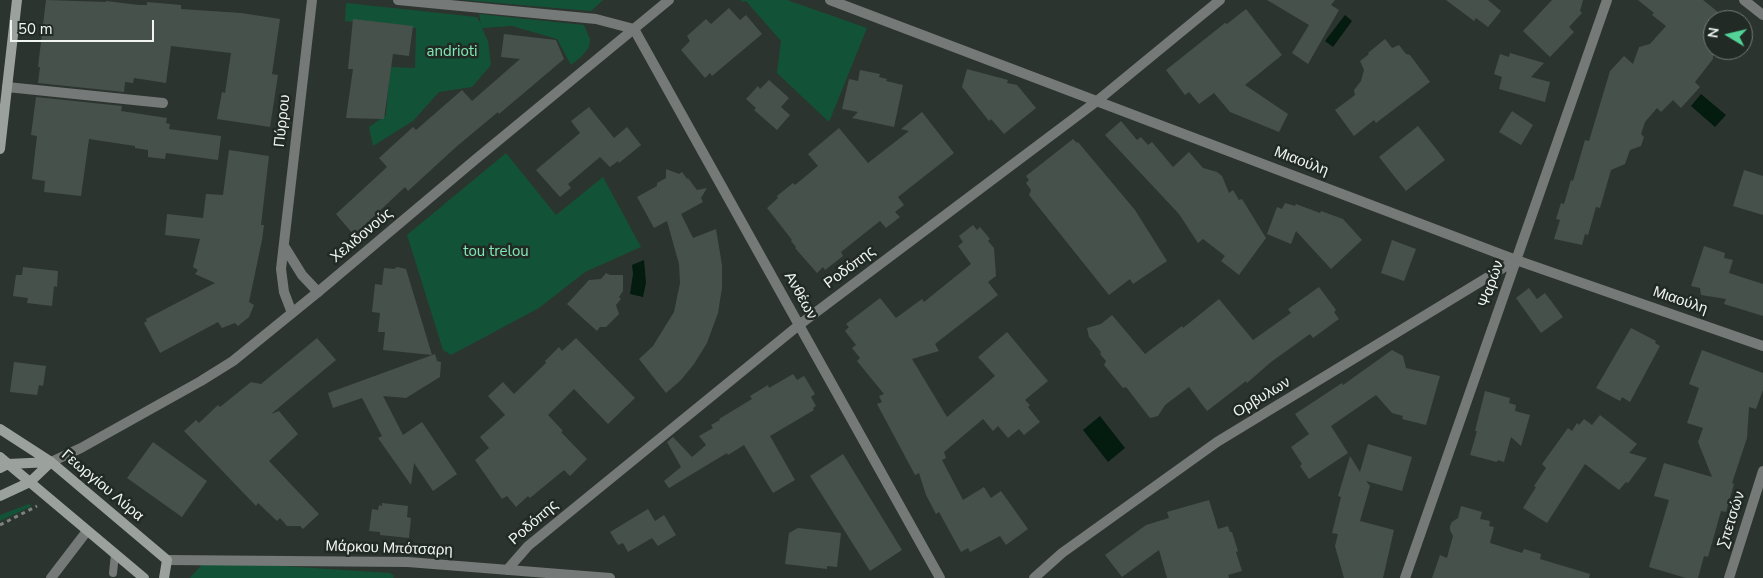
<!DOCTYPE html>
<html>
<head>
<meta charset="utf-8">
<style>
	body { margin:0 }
	#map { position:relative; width:1763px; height:578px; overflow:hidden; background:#2c342f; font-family:"Nunito Sans",sans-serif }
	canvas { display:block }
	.north { position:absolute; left:1703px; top:10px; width:50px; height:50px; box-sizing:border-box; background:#222a26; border:1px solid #747b78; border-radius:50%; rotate:279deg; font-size:14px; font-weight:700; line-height:20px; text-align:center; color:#f0f5f2 }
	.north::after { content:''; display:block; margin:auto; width:18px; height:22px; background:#52d397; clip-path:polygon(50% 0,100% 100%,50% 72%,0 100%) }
	.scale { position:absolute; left:10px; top:20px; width:144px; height:22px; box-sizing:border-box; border:2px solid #f0f5f2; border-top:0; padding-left:6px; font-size:15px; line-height:18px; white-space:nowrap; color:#f0f5f2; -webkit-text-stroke:4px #222a26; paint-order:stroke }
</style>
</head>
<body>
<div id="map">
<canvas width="1763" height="578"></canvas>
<div class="north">N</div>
<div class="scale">50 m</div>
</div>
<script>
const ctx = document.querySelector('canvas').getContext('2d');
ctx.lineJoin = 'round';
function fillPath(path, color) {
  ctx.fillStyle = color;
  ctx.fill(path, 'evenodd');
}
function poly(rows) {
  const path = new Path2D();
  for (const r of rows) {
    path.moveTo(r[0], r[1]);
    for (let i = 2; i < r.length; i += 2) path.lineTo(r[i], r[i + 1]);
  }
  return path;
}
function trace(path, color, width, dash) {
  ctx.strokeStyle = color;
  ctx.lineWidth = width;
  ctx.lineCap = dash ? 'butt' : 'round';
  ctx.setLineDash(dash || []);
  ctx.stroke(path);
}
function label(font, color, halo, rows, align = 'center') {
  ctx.font = font + ' "Nunito Sans",sans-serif';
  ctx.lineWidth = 5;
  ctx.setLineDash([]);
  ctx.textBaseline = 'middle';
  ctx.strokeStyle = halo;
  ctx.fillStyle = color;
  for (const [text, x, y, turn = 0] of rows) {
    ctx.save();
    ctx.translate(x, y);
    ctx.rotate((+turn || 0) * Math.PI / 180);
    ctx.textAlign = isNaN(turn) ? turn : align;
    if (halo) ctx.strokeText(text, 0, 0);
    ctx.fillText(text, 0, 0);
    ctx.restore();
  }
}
const green = poly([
	[464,0,603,0,591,11],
	[741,0,787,0,867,28,829,122,777,73,781,41,746,1,743,2],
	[346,3,477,17,481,24,479,14,584,25,590,39,589,47,582,56,571,65,557,39,512,26,482,28,488,41,491,65,472,87,439,92,413,121,373,146,369,127,386,115,390,67,415,68,416,28,345,21],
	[506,153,556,215,603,177,641,247,585,272,539,308,451,355,443,350,407,235],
	[29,504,31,505,30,507,0,521,0,515],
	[205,561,390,573,394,576,393,578,190,578]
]);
const water = poly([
	[1345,15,1352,21,1333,47,1325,41],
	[1701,94,1726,115,1715,127,1691,106],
	[644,260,646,283,643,297,630,294,633,274,632,265],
	[1100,416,1125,448,1108,462,1083,430]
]);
const building = poly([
	[46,0,106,2,106,1,139,5,147,5,147,2,181,5,181,9,241,13,280,19,272,74,278,75,270,127,217,119,222,92,225,93,231,53,171,46,166,83,134,78,133,83,125,82,124,92,38,83,40,67,38,67],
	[1267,0,1335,0,1331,5,1339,10,1308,64,1292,53,1309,25],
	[1446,0,1488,0,1501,11,1488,27,1476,18,1474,21],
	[1552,0,1583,0,1580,11,1582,13,1569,27,1574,32,1550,57,1523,31],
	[1638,0,1703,0,1728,20,1713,20,1713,59,1695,82,1700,87,1681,108,1673,100,1661,112,1657,108,1645,122,1641,134,1644,137,1641,146,1630,150,1625,164,1611,170,1600,208,1596,207,1588,235,1585,234,1582,245,1554,239,1560,220,1556,219,1561,203,1564,204,1571,180,1573,181,1585,140,1589,141,1610,71,1624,56,1633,64,1639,47,1650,44,1666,26,1652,15,1654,13],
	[729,8,740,20,746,15,762,34,712,76,710,73,705,78,681,50,690,41,687,36,706,19,711,24],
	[1246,9,1282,55,1245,85,1288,114,1279,132,1230,112,1214,93,1199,104,1189,92,1185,95,1166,70,1225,23,1227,24],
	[353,19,413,26,409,56,393,54,384,119,346,118,353,69,348,69],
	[504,34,556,40,564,59,499,114,498,112,456,147,408,191,405,187,354,235,336,214,387,167,379,158,413,127,416,130,462,90,472,101,520,59,501,57],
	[1385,39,1392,48,1399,45,1406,54,1410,55,1430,82,1376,123,1374,120,1354,136,1335,110,1355,95,1354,90,1361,81,1364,70,1360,61,1369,54,1368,53],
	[1510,53,1544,63,1531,77,1550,82,1545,102,1499,89,1502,77,1494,74,1500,54,1509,57],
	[967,69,1008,80,1007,83,1017,85,1036,108,1004,134,991,119,989,121,962,87],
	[860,70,880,74,879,77,887,79,886,81,903,85,894,127,852,118,858,112,842,109,849,79,858,81],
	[769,80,789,98,781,107,790,115,777,130,754,110,756,108,746,99,758,86,760,89],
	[36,97,122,106,121,111,167,118,166,123,170,124,169,129,221,136,218,160,166,153,165,159,148,157,148,150,135,148,135,146,89,139,81,196,44,192,45,181,32,179,37,136,31,135],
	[589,107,614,138,627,127,641,145,619,163,618,161,610,167,600,157,568,184,571,188,560,197,536,170,580,133,571,121],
	[1512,111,1533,125,1521,145,1499,132],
	[922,112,954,153,898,197,904,205,895,212,900,217,886,228,880,221,841,252,843,256,825,270,823,267,817,273,795,248,796,247,791,241,792,240,767,208,778,198,777,196,793,183,795,185,818,166,808,154,839,128,868,163,909,131,901,129],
	[1121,121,1137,140,1141,137,1148,145,1152,142,1173,167,1189,152,1203,168,1217,172,1222,176,1229,193,1233,190,1239,200,1242,199,1266,238,1239,275,1221,261,1225,256,1203,239,1198,243,1179,214,1105,135],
	[1418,126,1445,160,1406,191,1379,157],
	[1073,139,1077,143,1078,142,1135,210,1167,261,1133,284,1130,279,1109,295,1029,195,1031,190,1026,183,1029,180,1026,176],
	[229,150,269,156,261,225,264,225,262,240,249,302,254,305,249,317,238,326,235,323,222,328,218,322,160,353,144,323,147,321,146,319,215,283,195,274,198,270,193,267,200,239,165,235,167,214,203,218,206,194,223,195],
	[666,169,679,174,682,172,687,179,688,178,697,190,707,188,701,198,703,202,681,214,693,238,716,229,722,265,722,288,718,313,707,343,694,364,681,380,666,393,639,359,653,346,674,312,680,283,679,264,667,221,654,228,637,197,657,186,657,183,666,178],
	[1744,170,1763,176,1763,215,1733,206],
	[1285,203,1295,206,1296,204,1320,213,1321,211,1343,219,1362,240,1331,269,1296,231,1291,244,1267,234,1277,207,1282,209],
	[973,225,977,230,980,227,990,239,988,241,994,248,996,276,988,282,998,295,935,344,939,351,912,359,947,417,995,376,978,357,1007,332,1048,381,1025,400,1030,405,1028,407,1040,422,1024,435,1019,429,1008,438,998,426,993,431,983,419,944,452,946,458,942,460,963,500,984,487,991,498,1001,491,1028,529,1006,545,1000,536,970,552,968,548,961,552,939,512,936,514,926,495,919,473,915,475,877,404,882,402,879,396,884,394,857,361,860,358,852,348,856,345,845,331,849,327,846,324,880,298,896,318,922,299,924,302,971,264,958,246,963,242,959,236],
	[1392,240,1416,249,1404,281,1381,273],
	[1704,246,1725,253,1724,258,1733,260,1729,273,1763,284,1763,316,1724,304,1726,299,1701,295,1700,288,1691,286],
	[23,267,58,271,57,287,54,286,52,306,27,303,28,298,13,296,16,275,22,275],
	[397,267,406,269,432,355,383,350,385,332,378,332,380,313,372,312,375,284,382,285,384,268,394,269],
	[606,273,610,275,623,275,623,291,619,297,621,299,616,305,619,314,606,327,600,327,597,331,567,304,589,280,601,279],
	[1319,287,1336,310,1334,312,1339,319,1313,338,1310,334,1271,362,1247,383,1246,381,1207,411,1189,387,1165,405,1158,416,1150,418,1126,387,1123,388,1104,365,1106,361,1100,354,1101,352,1089,337,1087,328,1101,324,1112,315,1145,354,1182,326,1183,328,1219,299,1253,340,1291,313,1288,309],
	[1529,288,1537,299,1545,293,1563,317,1541,333,1516,298],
	[1631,328,1656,341,1655,343,1660,346,1630,402,1622,397,1620,401,1596,388],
	[317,338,336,360,271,414,279,411,298,434,269,461,319,514,303,529,300,526,287,526,280,518,277,521,258,503,256,506,184,431,196,420,199,423,218,405,220,407,251,382,261,384],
	[576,338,635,398,608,424,574,389,548,415,563,431,561,432,587,459,570,476,564,470,530,498,528,496,516,507,507,496,502,499,475,460,489,448,480,437,505,415,488,396,503,382,514,394,546,363,545,361,559,347,562,351],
	[1392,350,1403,356,1406,368,1440,376,1426,425,1402,419,1403,416,1392,413,1376,395,1331,426,1348,453,1309,479,1300,466,1302,464,1291,447,1309,434,1295,414,1342,383,1343,385],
	[1702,350,1763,373,1763,390,1756,409,1749,407,1747,438,1732,483,1734,484,1726,512,1721,511,1708,557,1704,556,1698,578,1686,578,1649,567,1669,500,1654,496,1664,463,1712,477,1698,442,1703,428,1687,423,1699,388,1689,384],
	[435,354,437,361,441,362,440,377,406,398,383,396,403,435,422,422,457,474,433,491,414,463,411,485,378,438,382,436,362,398,333,408,328,393],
	[14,362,46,366,43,386,39,385,37,395,10,392],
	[793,374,797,380,804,376,815,394,811,397,816,406,813,408,814,410,770,436,795,480,773,493,744,445,728,455,727,453,669,488,664,481,681,467,667,442,673,437,692,457,706,445,699,436,713,428,711,425,720,420,719,419,752,399,750,396,768,385,769,388],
	[1485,391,1510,398,1509,403,1516,405,1515,411,1530,415,1521,446,1511,437,1504,462,1498,460,1497,462,1470,455,1477,431,1475,431],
	[1600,415,1637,444,1629,453,1647,458,1628,483,1626,482,1619,490,1585,464,1547,523,1523,508,1536,487,1534,486,1546,468,1542,464,1568,428,1572,431,1577,423,1579,425,1584,419,1592,425],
	[153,442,207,481,182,517,127,478],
	[1368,444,1412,457,1402,491,1366,481,1370,486,1360,521,1394,530,1383,578,1344,578,1335,546,1338,534,1332,533,1341,497,1338,496,1350,456,1360,472],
	[843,454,902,550,870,571,810,476],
	[1209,500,1218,529,1228,526,1230,532,1232,532,1238,551,1236,552,1242,571,1228,575,1229,578,1167,578,1159,550,1122,577,1105,555,1146,525,1169,518,1167,512],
	[382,503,408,506,407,517,411,518,409,538,380,535,380,532,369,531,372,509,378,510,379,505,382,506],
	[1461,506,1482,512,1480,519,1490,521,1489,526,1494,527,1490,543,1522,553,1524,549,1541,554,1540,559,1590,574,1589,578,1432,578,1440,555,1447,558,1453,536,1450,530,1450,526,1452,522,1458,518],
	[648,509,655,521,664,515,676,535,658,546,652,538,628,552,623,543,618,545,610,532],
	[798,528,841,533,837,567,827,566,827,569,785,564,789,533]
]);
const path = poly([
	[0,525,37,506]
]);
const service = poly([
	[113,573,115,554]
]);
const minor = poly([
	[398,0,596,19,634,29,940,578],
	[830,0,1516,260,1763,346],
	[1744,0,1763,15],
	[7,87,163,103],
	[284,246,302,275,318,292],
	[292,313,284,292,281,269,312,0],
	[167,560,408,562,610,578],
	[507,570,528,546,799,325,1097,101,1220,0],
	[51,578,87,531],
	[1034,578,1062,553,1217,442,1516,260],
	[1405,578,1607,0],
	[1729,578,1763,471]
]);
const tertiary = poly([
	[51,462,81,448,201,381,233,361,318,292,476,159,669,0]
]);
const secondary = poly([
	[0,149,17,0],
	[0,429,51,462,167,560,164,578],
	[0,457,144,578],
	[0,468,8,464,51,462],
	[0,496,30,482,51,462]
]);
const parkNames = [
	["andrioti",452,52],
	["tou trelou",496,252]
];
const streetNames = [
	["Πύρρου",283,121,-84],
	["Μιαούλη",1301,162,21],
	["Χελιδονούς",362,236,-40],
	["Ροδόπης",850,268,-37],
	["Ψαρών",1492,284,-71],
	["Ανθέων",800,296,61],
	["Μιαούλη",1680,301,19],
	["Ορβυλων",1262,398,-31],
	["Γεωργίου Λύρα",102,486,40],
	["Σπετσών",1732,520,-72],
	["Ροδόπης",534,523,-41],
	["Μάρκου Μπότσαρη",389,549,2]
];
fillPath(green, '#125337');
fillPath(water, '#041b10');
fillPath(building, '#47514b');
trace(path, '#7d8480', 3, [4, 4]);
trace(service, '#757977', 8);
trace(minor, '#757977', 10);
trace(tertiary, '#757977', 10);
trace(secondary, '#9ba29d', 10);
label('15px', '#82e8b4', '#222a26', parkNames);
label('15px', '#f0f5f2', '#222a26', streetNames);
</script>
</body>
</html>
